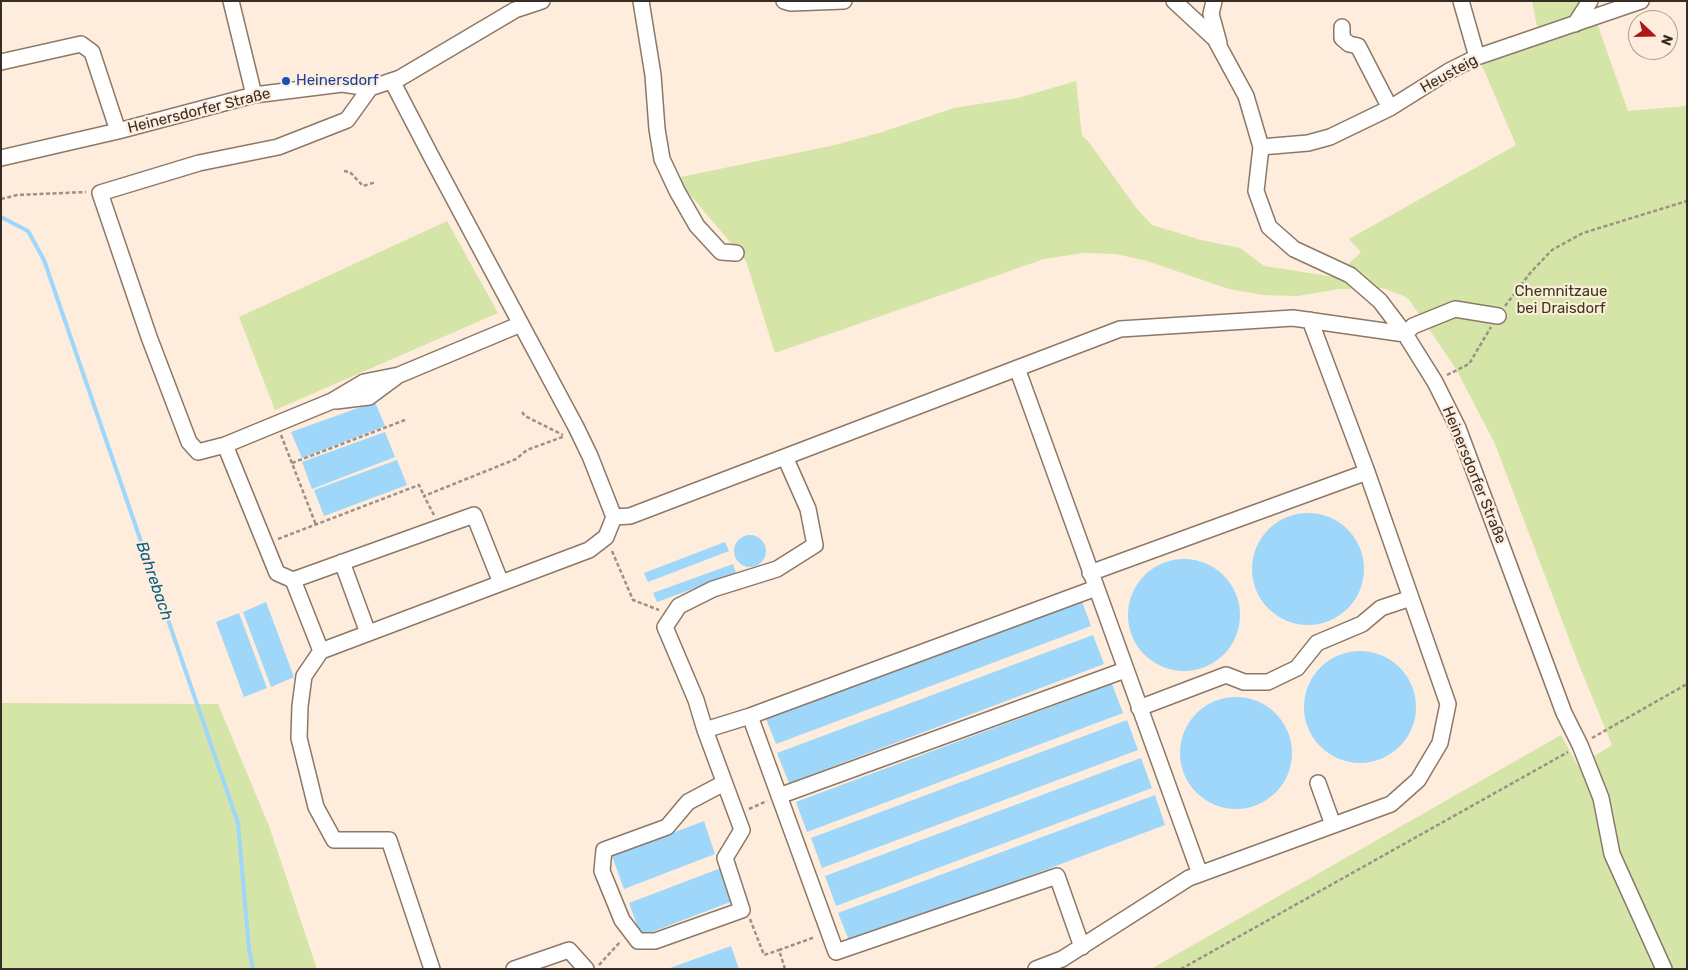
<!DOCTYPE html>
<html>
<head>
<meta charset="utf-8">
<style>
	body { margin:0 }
	#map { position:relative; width:1688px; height:970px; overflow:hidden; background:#feecdd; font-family:Rubik,sans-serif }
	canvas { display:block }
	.frame { position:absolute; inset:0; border:2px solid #362e26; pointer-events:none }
	.north { position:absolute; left:1628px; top:10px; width:50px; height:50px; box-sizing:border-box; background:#feecdd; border:1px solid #aea094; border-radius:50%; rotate:111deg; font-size:14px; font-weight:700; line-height:20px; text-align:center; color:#362e26 }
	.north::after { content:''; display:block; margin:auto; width:18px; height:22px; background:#ac1a17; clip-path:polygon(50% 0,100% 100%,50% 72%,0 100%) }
</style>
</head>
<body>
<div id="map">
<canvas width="1688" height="970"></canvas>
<div class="frame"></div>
<div class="north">N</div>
</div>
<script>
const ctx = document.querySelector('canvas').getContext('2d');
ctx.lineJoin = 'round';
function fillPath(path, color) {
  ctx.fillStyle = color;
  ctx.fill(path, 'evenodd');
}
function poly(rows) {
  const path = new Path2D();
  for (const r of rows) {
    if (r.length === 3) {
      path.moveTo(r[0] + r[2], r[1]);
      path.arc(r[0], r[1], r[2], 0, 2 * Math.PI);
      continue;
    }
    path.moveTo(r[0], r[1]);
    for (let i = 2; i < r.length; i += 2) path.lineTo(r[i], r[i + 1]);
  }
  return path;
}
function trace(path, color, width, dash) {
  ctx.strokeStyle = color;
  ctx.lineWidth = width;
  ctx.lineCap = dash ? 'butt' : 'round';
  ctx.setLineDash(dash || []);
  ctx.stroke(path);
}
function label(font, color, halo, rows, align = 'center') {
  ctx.font = font + ' Rubik,sans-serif';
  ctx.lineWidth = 4.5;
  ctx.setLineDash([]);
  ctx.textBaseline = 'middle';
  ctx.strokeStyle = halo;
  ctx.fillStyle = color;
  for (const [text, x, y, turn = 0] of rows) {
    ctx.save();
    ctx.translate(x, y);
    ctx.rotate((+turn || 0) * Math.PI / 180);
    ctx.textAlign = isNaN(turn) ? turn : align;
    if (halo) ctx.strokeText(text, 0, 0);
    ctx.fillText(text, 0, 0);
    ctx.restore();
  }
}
const green = poly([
	[1532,1,1584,1,1574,18,1538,31],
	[1597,23,1628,111,1687,106,1687,969,1151,969,1561,735,1578,766,1612,745,1579,665,1495,444,1456,369,1410,301,1406,297,1383,288,1339,289,1298,296,1263,295,1229,289,1147,261,1116,254,1083,253,1044,259,775,353,746,261,676,178,835,145,879,133,954,108,1018,98,1076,81,1082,136,1088,141,1137,209,1152,225,1201,240,1240,248,1264,266,1335,277,1361,252,1349,239,1516,145,1480,61],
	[447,221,498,313,275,410,239,317],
	[1,703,218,704,269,826,317,969,1,969]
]);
const water = poly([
	[375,402,385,426,302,458,291,432],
	[385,432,395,457,312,489,302,462],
	[397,460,407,485,324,516,314,490],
	[1308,569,56],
	[750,551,16],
	[725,542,729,551,648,582,644,573],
	[1184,615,56],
	[733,564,736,573,657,602,653,593],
	[1080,596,1091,626,776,744,764,714],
	[266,602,294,677,271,687,243,612],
	[239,613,267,688,244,697,216,622],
	[1093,635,1104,664,789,783,777,753],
	[1360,707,56],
	[1112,684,1123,713,807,832,796,802],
	[1236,753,56],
	[1127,720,1138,750,822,868,811,838],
	[1141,758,1152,788,836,906,825,876],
	[1155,795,1165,825,850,943,838,913],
	[704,821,715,854,624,889,612,856],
	[721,868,733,901,641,936,629,903],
	[731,946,739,969,669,969,670,968]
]);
const stream = poly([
	[1,217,28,231,44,260,238,823,249,949,253,969]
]);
const path = poly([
	[344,171,350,172,363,186,376,182],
	[1,199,17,195,86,192],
	[1505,306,1531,272,1552,250,1583,233,1687,201],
	[1447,375,1469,364,1491,327],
	[522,412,525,416,563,435],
	[281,435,316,525],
	[292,463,405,420],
	[434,515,424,496,516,459,527,450,565,436],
	[278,539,419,485,424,496],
	[612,551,633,600,659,610],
	[1592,738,1687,684],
	[749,809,767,801],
	[750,919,764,955,779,950],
	[599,965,621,941],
	[785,969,779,950,815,937],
	[1181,969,1568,752]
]);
const minor = poly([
	[231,1,254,95],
	[641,1,653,75,657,129,662,159,677,191,697,226,721,252,736,253],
	[784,1,791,3,844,1],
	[1174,1,1215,39,1246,96,1261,147,1256,191,1269,227,1294,249,1350,275,1380,301,1405,334,1435,382,1458,428,1564,713,1580,745,1601,798,1612,854,1664,969],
	[1214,1,1211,14,1219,43],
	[1461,1,1477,57],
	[1575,24,1590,1],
	[1342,27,1342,38,1349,44,1358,46,1390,108],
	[1,62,81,44,92,52,118,131],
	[392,81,431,156,576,427,590,456,614,517,630,516,1120,329,1293,318,1405,334],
	[1261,147,1308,143,1330,137,1390,108,1449,71,1477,57,1641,1],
	[1,158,118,131,254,95,342,84,370,88,400,78,515,10,542,1],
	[1405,334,1413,326,1455,309,1498,316],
	[1017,368,1200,874],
	[336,401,369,397,396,377],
	[225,445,332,401,364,382,399,375,521,324],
	[342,562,368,633],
	[1090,573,1367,472],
	[293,580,474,515,501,583],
	[321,651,293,580,277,573,225,445,198,452,189,442,149,337,100,193,199,163,278,147,347,120,370,88],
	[1139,708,1226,675,1244,682,1268,682,1297,668,1317,643,1362,624,1381,608,1411,598],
	[750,716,1096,588],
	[705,730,750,716,836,952,1057,876,1082,947],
	[724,783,688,802,667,827,604,850,602,871,622,920,638,941,655,941,742,910,725,858,742,830,705,730,696,700,665,627,679,606,713,589,777,569,815,545,808,509,785,457],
	[1318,783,1333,825],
	[779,796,1125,670],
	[432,969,389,840,334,840,316,807,299,738,300,706,304,676,321,651,589,550,606,537,614,517],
	[514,969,569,950,586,969],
	[1036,969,1062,959,1189,878,1391,804,1418,780,1440,743,1448,704,1367,472,1310,320]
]);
const markers = [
	[286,81,5,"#1a4fb4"]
];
const streetNames = [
	["Heusteig",1449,74,-29],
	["Heinersdorfer Straße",199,111,-14],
	["Heinersdorfer Straße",1474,475,68]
];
const transitNames = [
	["Heinersdorf",296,81]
];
const parkNames = [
	["Chemnitzaue",1561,292],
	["bei Draisdorf",1561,309]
];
const waterNames = [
	["Bahrebach",154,581,71]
];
fillPath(green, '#d4e5a7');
fillPath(water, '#9ed7f9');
trace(stream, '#9ed7f9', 4);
trace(minor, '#8c7867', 18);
trace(path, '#9d9084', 2.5, [4, 2.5]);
trace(minor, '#fff', 15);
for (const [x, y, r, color] of markers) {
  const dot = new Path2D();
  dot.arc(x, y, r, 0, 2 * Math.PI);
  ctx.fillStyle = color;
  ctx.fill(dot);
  trace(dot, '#feecdd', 2);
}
label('15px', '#362e26', '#feecdd', streetNames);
label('15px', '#164399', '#feecdd', transitNames, 'left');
label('15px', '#353e16', '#feecdd', parkNames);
label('italic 16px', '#075e82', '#feecdd', waterNames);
</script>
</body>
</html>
